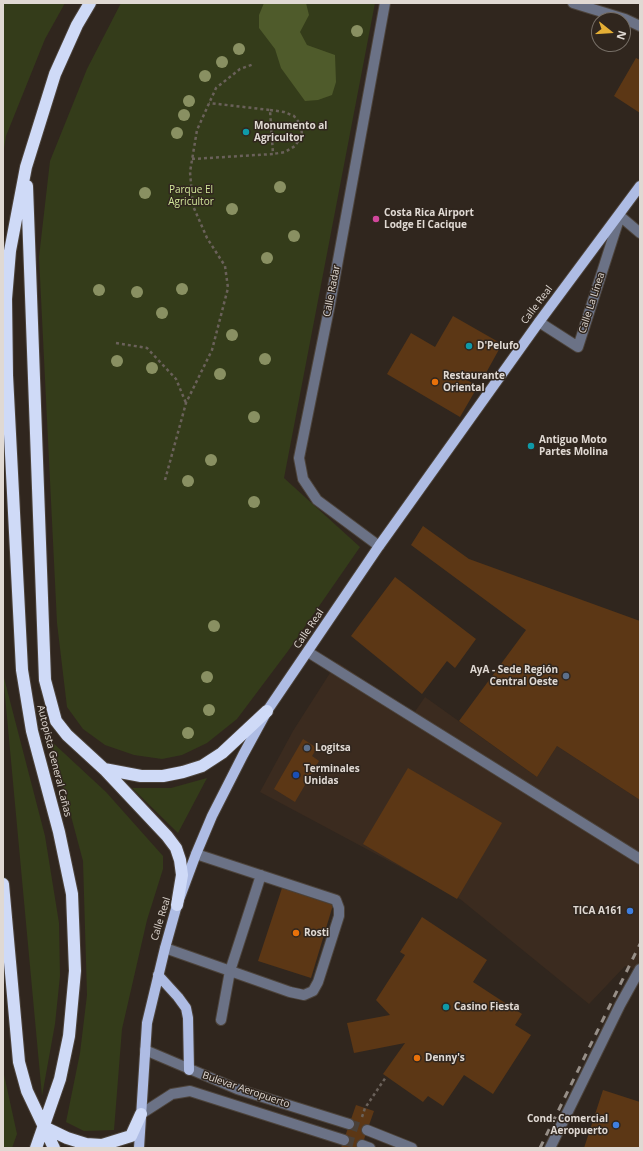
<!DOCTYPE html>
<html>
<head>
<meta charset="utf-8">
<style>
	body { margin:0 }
	#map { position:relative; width:643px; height:1151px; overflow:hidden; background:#30261e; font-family:"Open Sans",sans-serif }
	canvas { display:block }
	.frame { position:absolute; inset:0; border:4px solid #e0d9d3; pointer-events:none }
	.north { position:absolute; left:591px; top:12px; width:40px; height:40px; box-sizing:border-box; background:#30261e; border:1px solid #766e66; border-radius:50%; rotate:107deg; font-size:11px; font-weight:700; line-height:16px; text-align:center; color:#e0d9d3 }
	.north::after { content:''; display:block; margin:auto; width:14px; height:18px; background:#e4ae35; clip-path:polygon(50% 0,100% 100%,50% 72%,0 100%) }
</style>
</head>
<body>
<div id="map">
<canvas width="643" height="1151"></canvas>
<div class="frame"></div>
<div class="north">N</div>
</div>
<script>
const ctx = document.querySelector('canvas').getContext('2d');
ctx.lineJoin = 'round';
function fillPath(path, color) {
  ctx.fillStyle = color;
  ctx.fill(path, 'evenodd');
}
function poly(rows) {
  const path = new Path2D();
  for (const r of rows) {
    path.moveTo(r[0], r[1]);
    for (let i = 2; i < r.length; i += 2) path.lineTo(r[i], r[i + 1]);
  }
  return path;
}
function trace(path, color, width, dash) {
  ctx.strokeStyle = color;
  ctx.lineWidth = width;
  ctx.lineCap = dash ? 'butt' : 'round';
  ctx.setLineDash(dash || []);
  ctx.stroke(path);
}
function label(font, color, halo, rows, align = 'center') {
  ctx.font = font + ' "Open Sans",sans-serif';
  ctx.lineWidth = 3;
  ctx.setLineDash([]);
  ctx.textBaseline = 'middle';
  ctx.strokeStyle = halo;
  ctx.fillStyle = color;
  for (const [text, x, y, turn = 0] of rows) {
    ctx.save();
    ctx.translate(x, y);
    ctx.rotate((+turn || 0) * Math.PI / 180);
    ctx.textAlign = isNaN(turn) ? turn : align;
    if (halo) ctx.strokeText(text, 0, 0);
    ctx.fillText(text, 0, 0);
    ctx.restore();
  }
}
const built = poly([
	[337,662,414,713,425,697,537,777,557,746,640,800,640,971,625,966,589,1004,460,899,260,792,293,731]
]);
const green = poly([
	[3,3,65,3,45,39,6,136,3,156],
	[121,3,375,3,284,478,360,547,288,651,237,719,207,743,182,755,162,759,134,755,105,745,83,729,67,707,57,623,39,257,50,161,87,69],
	[3,674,45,836,59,923,60,976,55,1024,42,1096],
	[51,741,106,792,163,856,163,869,147,920,122,1029,114,1130,84,1131,66,1122,80,1053,87,995,83,861],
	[207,778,178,833,132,788,171,788],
	[3,1070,17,1134,12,1148,3,1148]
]);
const forest = poly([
	[264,3,306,3,309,15,300,32,307,45,335,55,336,82,332,95,318,100,305,101,281,68,275,49,259,28,259,15]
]);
const building = poly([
	[636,58,640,60,640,113,614,96],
	[453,316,502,344,486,373,461,377,478,386,460,417,387,374,411,333,435,347],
	[423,526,469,559,640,621,640,800,557,746,537,777,459,721,526,630,411,545],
	[395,577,476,639,455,668,447,661,422,694,351,636],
	[303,739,317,748,312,756,319,761,295,802,274,789],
	[408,768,502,823,457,899,363,844],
	[282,888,333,905,311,978,258,961],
	[422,917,487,960,473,982,522,1014,515,1025,531,1035,493,1094,464,1075,443,1106,428,1096,423,1102,383,1074,405,1043,354,1053,347,1023,390,1015,376,1000,405,955,400,952],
	[603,1090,640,1102,640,1148,584,1148],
	[356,1105,374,1111,361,1148,341,1148]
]);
const minorTunnel = poly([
	[349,1124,367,1130],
	[344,1140,362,1145]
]);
const path = poly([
	[270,110,284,112,294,116,301,125,302,135,295,146,285,152,273,154],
	[192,159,273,154,270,110,209,103],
	[116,343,147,348,176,379,186,403],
	[165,480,186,403,212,350,228,288,225,266,207,238,193,206,190,172,197,130,216,88,240,69,254,64],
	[362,1117,365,1108,386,1077]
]);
const minor = poly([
	[573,3,625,19,640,26],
	[539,322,578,347,620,216,640,233],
	[379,546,317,500,303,479,299,458,330,304,385,3],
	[308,652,640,859],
	[165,948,290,992,304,995,313,991,318,982,339,916,339,908,336,900,196,854],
	[221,1020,230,971,261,875],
	[145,1050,237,1089,349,1124],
	[141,1114,172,1094,190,1091,344,1140],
	[367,1130,412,1148],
	[362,1145,370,1148],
	[550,1148,620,1005,640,969]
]);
const major = poly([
	[158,975,178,997,186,1008,188,1018,189,1070],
	[139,1148,147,1023,165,948,177,905,196,854,212,816,243,755,267,711,379,546,539,322,640,186]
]);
const highway = poly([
	[27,186,45,680,56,721,67,735,104,769,167,836,176,848,180,860,182,875,177,905],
	[104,769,141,776,163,776,183,772,202,766,222,753,267,711],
	[3,884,19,1062,27,1091,54,1148],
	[44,1127,67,1138,86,1144,102,1145,131,1136,141,1114],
	[36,1148,60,1079,69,1036,75,971,72,894,59,832,32,731,22,670,7,375,6,299,10,251,26,167,55,74,77,25,90,3]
]);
const rail = poly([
	[540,1148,640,944]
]);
const trees = [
	[357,31],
	[239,49],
	[222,62],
	[205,76],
	[189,101],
	[184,115],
	[177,133],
	[280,187],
	[145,193],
	[232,209],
	[294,236],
	[267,258],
	[182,289],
	[99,290],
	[137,292],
	[162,313],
	[232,335],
	[265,359],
	[117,361],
	[152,368],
	[220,374],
	[254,417],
	[211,460],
	[188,481],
	[254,502],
	[214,626],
	[207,677],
	[209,710],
	[188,733]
];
const markers = [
	[246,132,4,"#0f9aa8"],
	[376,219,4,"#d1479c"],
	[469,346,4,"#0f9aa8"],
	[435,382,4,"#e8710a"],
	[531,446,4,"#0f9aa8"],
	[566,676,4,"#5c6f8a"],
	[307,748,4,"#5c6f8a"],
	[296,775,4,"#1a4fb4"],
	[630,911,4,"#3f7fe0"],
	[296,933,4,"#e8710a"],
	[446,1007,4,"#0f9aa8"],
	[417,1058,4,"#e8710a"],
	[616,1125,4,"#3f7fe0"]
];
const poiNames = [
	["Monumento al",254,126],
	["Agricultor",254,138],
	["Costa Rica Airport",384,213],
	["Lodge El Cacique",384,225],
	["D'Pelufo",477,346],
	["Restaurante",443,376],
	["Oriental",443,388],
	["Antiguo Moto",539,440],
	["Partes Molina",539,452],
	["AyA - Sede Región",558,670,"right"],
	["Central Oeste",558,682,"right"],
	["Logitsa",315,748],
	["Terminales",304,769],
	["Unidas",304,781],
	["TICA A161",622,911,"right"],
	["Rosti",304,933],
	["Casino Fiesta",454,1007],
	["Denny's",425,1058],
	["Cond. Comercial",608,1119,"right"],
	["Aeropuerto",608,1131,"right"]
];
const parkNames = [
	["Parque El",191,190],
	["Agricultor",191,202]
];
const streetNames = [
	["Calle Radar",332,291,-79],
	["Calle La Línea",592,303,-72],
	["Calle Real",537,305,-53],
	["Calle Real",309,629,-56],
	["Autopista General Cañas",54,761,76],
	["Calle Real",161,919,-73],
	["Bulevar Aeropuerto",246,1090,19]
];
fillPath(built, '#3b2b1f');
fillPath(green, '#343c1a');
fillPath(forest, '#4f5b2b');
fillPath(building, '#5c3715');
trace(minorTunnel, '#4a4139', 10, [10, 5]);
trace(minor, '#4c433b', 12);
trace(major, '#4c433b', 12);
trace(highway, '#4c433b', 14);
trace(path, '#6a615a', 2.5, [3, 3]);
trace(minor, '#6b7286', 10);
trace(major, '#aebce4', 10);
trace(highway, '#cfdaf7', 12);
trace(rail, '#978f88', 3, [7, 7]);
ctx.fillStyle = '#899062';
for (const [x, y] of trees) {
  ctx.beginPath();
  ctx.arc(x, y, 6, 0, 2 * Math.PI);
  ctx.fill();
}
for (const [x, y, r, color] of markers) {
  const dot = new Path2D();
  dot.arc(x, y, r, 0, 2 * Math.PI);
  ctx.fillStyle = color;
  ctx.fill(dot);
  trace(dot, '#30261e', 1.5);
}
label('bold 10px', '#e0d9d3', '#30261e', poiNames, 'left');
label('10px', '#d1e699', '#30261e', parkNames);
label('10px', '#e0d9d3', '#30261e', streetNames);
</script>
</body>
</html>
